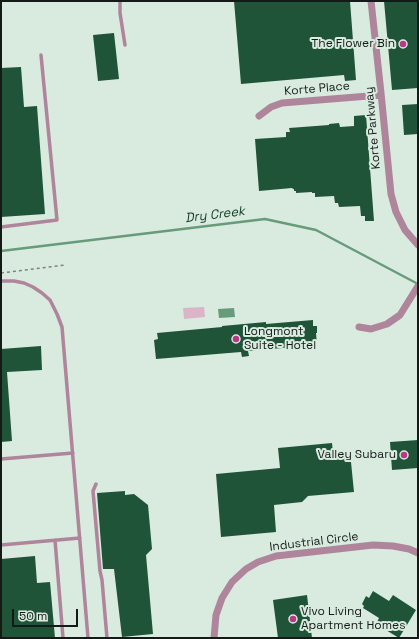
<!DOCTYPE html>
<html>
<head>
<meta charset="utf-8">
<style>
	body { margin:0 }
	#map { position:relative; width:419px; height:639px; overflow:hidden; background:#d9ebdf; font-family:"Space Grotesk",sans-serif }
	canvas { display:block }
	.frame { position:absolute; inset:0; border:2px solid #141a16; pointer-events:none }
	.scale { position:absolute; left:12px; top:609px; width:66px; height:18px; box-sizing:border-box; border:2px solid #141a16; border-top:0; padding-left:5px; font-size:12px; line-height:14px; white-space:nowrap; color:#141a16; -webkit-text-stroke:3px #d9ebdf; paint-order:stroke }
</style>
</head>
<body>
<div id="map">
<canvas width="419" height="639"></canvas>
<div class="frame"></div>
<div class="scale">50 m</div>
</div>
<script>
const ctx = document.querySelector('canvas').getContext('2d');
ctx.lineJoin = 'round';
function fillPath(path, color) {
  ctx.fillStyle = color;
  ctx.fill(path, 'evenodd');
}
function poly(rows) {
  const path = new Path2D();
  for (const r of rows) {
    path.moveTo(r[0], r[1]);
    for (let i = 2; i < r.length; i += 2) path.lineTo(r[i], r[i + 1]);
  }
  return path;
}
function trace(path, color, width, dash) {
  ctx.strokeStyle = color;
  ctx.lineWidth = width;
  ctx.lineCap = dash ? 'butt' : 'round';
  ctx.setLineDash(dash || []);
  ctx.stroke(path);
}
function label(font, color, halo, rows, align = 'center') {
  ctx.font = font + ' "Space Grotesk",sans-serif';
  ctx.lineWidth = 4;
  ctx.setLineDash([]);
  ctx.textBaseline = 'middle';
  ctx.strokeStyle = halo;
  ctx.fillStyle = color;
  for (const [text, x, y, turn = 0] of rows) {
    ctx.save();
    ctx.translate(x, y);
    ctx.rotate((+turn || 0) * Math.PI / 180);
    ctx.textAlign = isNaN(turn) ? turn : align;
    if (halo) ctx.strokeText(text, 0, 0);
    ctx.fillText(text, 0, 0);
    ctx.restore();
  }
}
const green = poly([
	[204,307,205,317,184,319,183,308]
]);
const water = poly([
	[234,308,235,317,219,318,218,309]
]);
const stream = poly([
	[1,251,265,219,316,230,418,284]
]);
const building = poly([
	[234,1,350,1,356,80,345,81,344,75,241,84],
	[384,1,418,1,418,88,392,90],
	[114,33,119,79,98,81,93,35],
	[21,67,24,107,37,106,45,214,1,217,1,68],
	[418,104,418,134,404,135,402,105],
	[366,115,374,221,365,221,365,216,361,216,360,206,339,207,338,203,335,203,334,196,315,197,315,193,312,193,312,192,296,193,296,191,294,191,294,189,293,189,292,188,259,191,255,139,286,137,286,132,290,132,289,128,329,125,329,124,339,123,340,127,354,126,354,116],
	[313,320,313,326,317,326,317,333,316,333,317,345,248,351,249,356,242,357,241,352,156,359,154,340,158,339,157,333,222,327,222,326,266,322,266,324],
	[41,346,42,370,7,372,12,441,1,442,1,349],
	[418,440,418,468,392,470,390,442],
	[332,443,333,453,350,452,354,492,308,496,302,502,274,505,276,532,221,537,216,474,280,468,278,448],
	[125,491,125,495,134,494,148,505,152,549,146,555,153,634,122,637,114,569,103,569,97,493],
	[35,556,37,583,50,582,55,638,1,638,1,559],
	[373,591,389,601,393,595,416,610,399,638,376,624,379,618,363,608,364,606,362,604,366,596,369,598],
	[307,595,312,638,278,638,273,600]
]);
const path = poly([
	[1,273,65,265]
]);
const service = poly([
	[120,1,120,13,125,45],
	[1,227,57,220,41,55],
	[1,281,14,281,24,283,33,287,42,293,50,300,57,314,62,327,88,638],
	[1,459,73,453],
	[96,484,93,491,100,571,102,580,107,638],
	[55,540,63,638],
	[1,545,80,538]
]);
const minor = poly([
	[371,1,381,93,391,194,396,212,405,230,418,245],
	[259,116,271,107,282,103,381,95],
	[359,327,371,329,387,324,400,315,418,286],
	[214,638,216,615,222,598,232,582,246,569,258,562,276,556,373,545,393,546,409,549,418,553]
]);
const markers = [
	[403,44,4,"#b63886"],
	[236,339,4,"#b63886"],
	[404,455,4,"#b63886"],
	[293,619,4,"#b63886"]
];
const poiNames = [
	["The Flower Bin",395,44],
	["Longmont",244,332,"left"],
	["Suite - Hotel",244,346,"left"],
	["Valley Subaru",396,455],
	["Vivo Living",301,612,"left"],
	["Apartment Homes",301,626,"left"]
];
const streetNames = [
	["Korte Place",317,89,-5],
	["Korte Parkway",373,128,-95],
	["Industrial Circle",314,542,-7]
];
const waterNames = [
	["Dry Creek",215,215,-7]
];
fillPath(green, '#d9b5c7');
fillPath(water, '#679b7c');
trace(stream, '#679b7c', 2.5);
fillPath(building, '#205438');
trace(path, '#79857d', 1.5, [3, 3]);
trace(service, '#af859b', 3.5);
trace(minor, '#af859b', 7);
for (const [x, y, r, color] of markers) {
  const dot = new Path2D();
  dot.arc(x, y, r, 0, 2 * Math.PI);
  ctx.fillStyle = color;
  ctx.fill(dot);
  trace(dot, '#d9ebdf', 1.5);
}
label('12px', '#141a16', '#d9ebdf', poiNames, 'right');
label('12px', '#141a16', '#d9ebdf', streetNames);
label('italic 13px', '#133e27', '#d9ebdf', waterNames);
</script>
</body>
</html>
